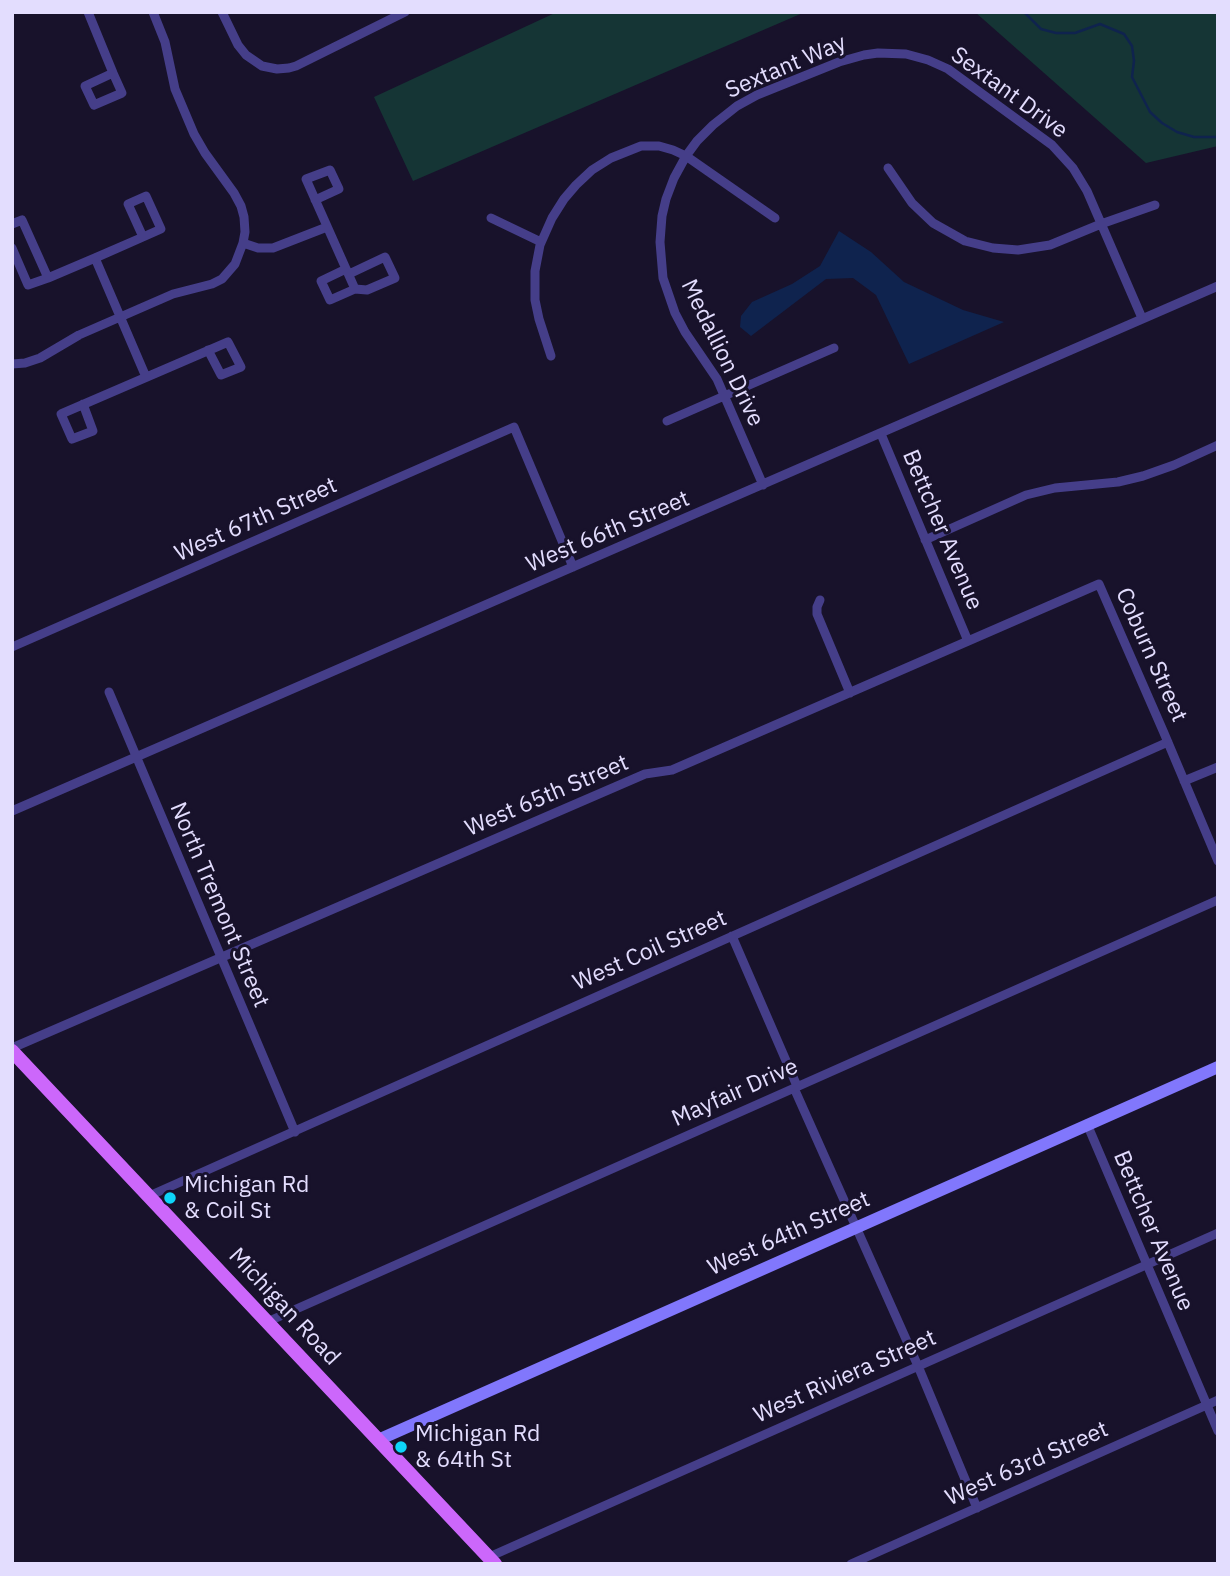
<!DOCTYPE html>
<html>
<head>
<meta charset="utf-8">
<style>
	body { margin:0 }
	#map { position:relative; width:1230px; height:1576px; overflow:hidden; background:#18122b; font-family:"IBM Plex Sans",sans-serif }
	canvas { display:block }
	.frame { position:absolute; inset:0; border:14px solid #e3ddfe; pointer-events:none }
</style>
</head>
<body>
<div id="map">
<canvas width="1230" height="1576"></canvas>
<div class="frame"></div>
</div>
<script>
const ctx = document.querySelector('canvas').getContext('2d');
ctx.lineJoin = 'round';
function fillPath(path, color) {
  ctx.fillStyle = color;
  ctx.fill(path, 'evenodd');
}
function poly(rows) {
  const path = new Path2D();
  for (const r of rows) {
    path.moveTo(r[0], r[1]);
    for (let i = 2; i < r.length; i += 2) path.lineTo(r[i], r[i + 1]);
  }
  return path;
}
function trace(path, color, width, dash) {
  ctx.strokeStyle = color;
  ctx.lineWidth = width;
  ctx.lineCap = dash ? 'butt' : 'round';
  ctx.setLineDash(dash || []);
  ctx.stroke(path);
}
function label(font, color, halo, rows, align = 'center') {
  ctx.font = font + ' "IBM Plex Sans",sans-serif';
  ctx.lineWidth = 6;
  ctx.setLineDash([]);
  ctx.textBaseline = 'middle';
  ctx.strokeStyle = halo;
  ctx.fillStyle = color;
  for (const [text, x, y, turn = 0] of rows) {
    ctx.save();
    ctx.translate(x, y);
    ctx.rotate((+turn || 0) * Math.PI / 180);
    ctx.textAlign = isNaN(turn) ? turn : align;
    if (halo) ctx.strokeText(text, 0, 0);
    ctx.fillText(text, 0, 0);
    ctx.restore();
  }
}
const green = poly([
	[557,12,805,12,413,181,374,97],
	[975,12,1218,12,1218,146,1146,163]
]);
const water = poly([
	[839,231,871,252,904,282,963,310,1004,322,909,364,876,295,853,278,826,279,751,336,740,327,741,316,752,302,792,284,820,266]
]);
const stream = poly([
	[1024,12,1041,29,1056,33,1075,33,1100,24,1124,34,1132,46,1134,61,1132,77,1150,112,1162,123,1177,132,1194,137,1218,137]
]);
const street = poly([
	[88,12,113,73,122,93,94,105,85,86,113,73],
	[222,12,238,45,246,55,262,66,277,69,289,68,296,66,405,12],
	[888,168,912,203,933,223,965,241,993,248,1018,250,1050,245,1101,224,1155,205],
	[315,200,339,189,330,170,306,179,355,289],
	[491,218,541,242],
	[12,224,22,220,48,278],
	[243,243,258,248,273,248,327,227],
	[12,248,28,285,48,278,95,258,143,237,161,229,146,196,128,204,143,237],
	[95,258,146,377],
	[346,269,321,281,330,300,355,289,367,290,395,278,385,257,349,274],
	[551,356,539,319,535,300,535,271,540,245,552,218,564,199,576,185,592,170,611,158,641,146,659,146,673,150,686,156,775,218],
	[12,364,25,363,40,358,79,335,173,294,212,284,222,279,235,264,243,243,245,232,244,217,241,206,234,193,205,153,194,134,175,89,165,42,153,12],
	[83,404,93,431,72,439,61,414,228,342,241,367,221,375,208,350],
	[667,421,834,348],
	[881,434,968,641],
	[763,485,717,379,685,332,675,313,663,278,660,242,662,216,666,199,674,178,686,156,697,141,713,125,737,106,757,95,839,62,864,55,878,53,906,54,928,60,948,69,1052,145,1073,168,1087,191,1142,318],
	[925,540,1026,495,1055,488,1118,482,1143,476,1174,465,1218,445],
	[820,600,817,607,817,614,850,693],
	[12,647,514,427,573,567],
	[109,692,295,1132],
	[1184,781,1218,767],
	[12,811,1218,286],
	[732,936,797,1086],
	[12,1048,645,774,672,770,1099,584,1164,733,1218,861],
	[794,1088,918,1366,977,1508],
	[1087,1124,1218,1431],
	[149,1196,1168,742],
	[267,1322,1218,900],
	[489,1557,1218,1233],
	[851,1564,1218,1400]
]);
const secondary = poly([
	[378,1440,1218,1067]
]);
const primary = poly([
	[12,1051,495,1564]
]);
const markers = [
	[170,1198,7,"#0ed5f9"],
	[401,1447,7,"#0ed5f9"]
];
const streetNames = [
	["Sextant Way",786,67,-23],
	["Sextant Drive",1009,93,36],
	["Medallion Drive",722,353,64],
	["West 67th Street",256,520,-24],
	["Bettcher Avenue",942,530,67],
	["West 66th Street",608,532,-23],
	["Coburn Street",1151,655,66],
	["West 65th Street",547,796,-23],
	["North Tremont Street",219,905,67],
	["West Coil Street",650,951,-24],
	["Mayfair Drive",735,1093,-24],
	["Bettcher Avenue",1153,1231,67],
	["West 64th Street",789,1234,-24],
	["Michigan Road",284,1307,47],
	["West Riviera Street",845,1377,-24],
	["West 63rd Street",1027,1464,-24]
];
const poiNames = [
	["Michigan Rd",184,1185],
	["& Coil St",184,1211],
	["Michigan Rd",415,1434],
	["& 64th St",415,1460]
];
fillPath(green, '#153535');
fillPath(water, '#0f234e');
trace(stream, '#0f234e', 2.5);
trace(street, '#453e89', 9);
trace(secondary, '#8177fc', 12);
trace(primary, '#cc67fb', 14);
for (const [x, y, r, color] of markers) {
  const dot = new Path2D();
  dot.arc(x, y, r, 0, 2 * Math.PI);
  ctx.fillStyle = color;
  ctx.fill(dot);
  trace(dot, '#18122b', 2.5);
}
label('23px', '#e3ddfe', '#18122b', streetNames);
label('23px', '#e3ddfe', '#18122b', poiNames, 'left');
</script>
</body>
</html>
